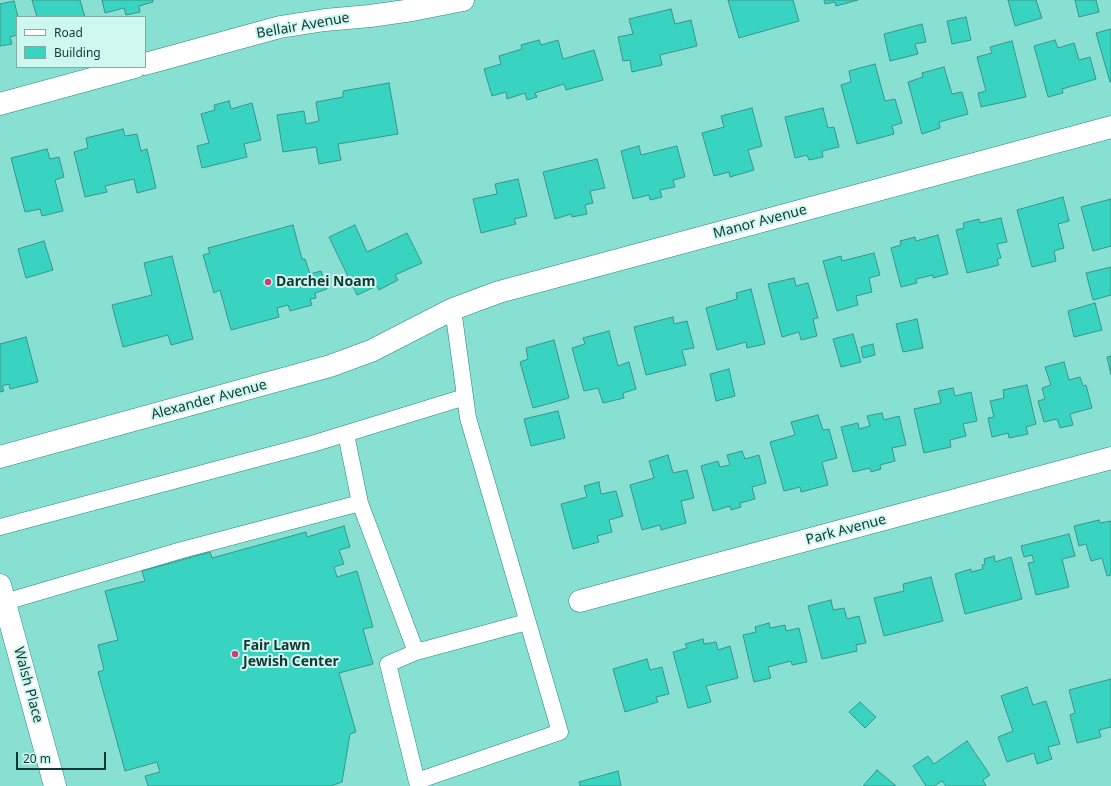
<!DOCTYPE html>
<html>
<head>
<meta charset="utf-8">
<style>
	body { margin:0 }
	#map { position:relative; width:1111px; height:786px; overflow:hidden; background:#88e0d2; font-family:"Noto Sans",sans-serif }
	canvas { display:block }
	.legend { position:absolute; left:16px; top:16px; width:130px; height:52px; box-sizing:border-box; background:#cef7f0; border:1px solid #83aba4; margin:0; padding:5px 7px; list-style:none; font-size:12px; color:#133833 }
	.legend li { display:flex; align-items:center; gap:8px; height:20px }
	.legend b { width:20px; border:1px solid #83aba4 }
	.scale { position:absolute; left:16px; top:752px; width:90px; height:18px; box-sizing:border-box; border:2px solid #133833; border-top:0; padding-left:5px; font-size:12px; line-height:14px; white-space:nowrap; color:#133833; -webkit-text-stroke:3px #cef7f0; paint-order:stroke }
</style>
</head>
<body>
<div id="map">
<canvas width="1111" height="786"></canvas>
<ul class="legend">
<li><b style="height:5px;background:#fff"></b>Road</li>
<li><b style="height:11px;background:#38d3c1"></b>Building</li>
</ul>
<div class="scale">20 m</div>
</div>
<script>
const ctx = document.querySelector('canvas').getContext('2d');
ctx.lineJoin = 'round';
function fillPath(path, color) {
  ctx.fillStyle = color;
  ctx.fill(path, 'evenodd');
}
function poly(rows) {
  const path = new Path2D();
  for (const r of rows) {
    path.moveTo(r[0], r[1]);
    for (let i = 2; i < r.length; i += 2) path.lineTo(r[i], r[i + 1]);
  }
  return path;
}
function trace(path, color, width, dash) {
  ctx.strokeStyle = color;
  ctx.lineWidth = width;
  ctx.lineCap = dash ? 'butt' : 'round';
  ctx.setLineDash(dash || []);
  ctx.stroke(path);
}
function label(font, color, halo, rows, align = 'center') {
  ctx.font = font + ' "Noto Sans",sans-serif';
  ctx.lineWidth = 4;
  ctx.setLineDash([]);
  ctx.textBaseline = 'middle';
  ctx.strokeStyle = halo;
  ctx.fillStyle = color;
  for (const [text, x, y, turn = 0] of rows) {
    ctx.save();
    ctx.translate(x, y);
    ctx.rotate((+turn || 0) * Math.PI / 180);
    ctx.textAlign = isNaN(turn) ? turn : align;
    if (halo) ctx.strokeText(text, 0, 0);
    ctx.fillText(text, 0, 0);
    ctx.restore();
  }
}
const building = poly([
	[32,0,80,0,85,17,37,17,32,0],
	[102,0,153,0,153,2,139,6,140,12,126,15,124,8,105,13,102,0],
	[728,0,793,0,799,21,739,38,728,0],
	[824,0,858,0,836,6,835,2,825,4,824,0],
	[1008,0,1036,0,1042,18,1015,26,1008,0],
	[1075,0,1096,0,1099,12,1079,17,1075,0],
	[14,1,18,17,17,35,10,37,12,44,0,46,0,4,14,1],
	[671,9,675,24,691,20,697,46,660,55,662,65,632,72,630,60,623,61,618,37,633,34,629,19,671,9],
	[966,17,971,40,952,44,947,21,966,17],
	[922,24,926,42,915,44,918,54,890,61,884,34,922,24],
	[1111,29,1111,82,1110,82,1096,33,1111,29],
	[539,40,541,45,558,40,563,59,594,50,603,80,566,90,564,84,535,93,537,97,527,100,525,93,507,99,506,92,492,96,484,69,501,64,499,56,522,49,521,45,539,40],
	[1055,40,1058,48,1074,43,1079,60,1090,57,1096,79,1062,89,1063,93,1048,97,1034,46,1055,40],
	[1012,41,1026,97,981,107,978,93,986,91,977,57,992,53,990,47,1012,41],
	[875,64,885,101,895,99,902,123,892,126,894,134,857,144,841,85,851,82,849,71,875,64],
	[944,67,952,94,962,92,968,114,939,122,940,128,922,134,908,82,923,77,922,73,944,67],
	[389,83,398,134,338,144,341,160,319,164,316,147,283,152,277,115,304,111,306,124,319,121,316,102,343,97,343,91,389,83],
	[229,101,231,109,252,103,261,140,244,144,247,157,202,168,197,146,209,143,201,114,215,110,214,105,229,101],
	[752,108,762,146,748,150,754,170,730,177,729,172,714,176,702,133,724,127,721,116,752,108],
	[823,108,828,128,834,127,839,147,822,151,823,157,809,160,807,155,795,158,785,117,823,108],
	[123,129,125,136,137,134,141,151,147,149,156,188,137,193,134,179,105,186,107,192,85,197,74,152,88,148,86,138,123,129],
	[639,146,641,155,677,146,685,177,673,180,675,187,660,190,662,197,650,200,649,195,633,199,621,151,639,146],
	[47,149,50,159,59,157,64,177,55,180,63,211,42,216,40,209,25,212,11,158,47,149],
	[597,159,605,188,590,191,593,203,585,205,587,214,572,217,571,214,555,219,543,172,597,159],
	[518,179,527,216,514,219,516,224,481,233,473,199,497,194,495,184,518,179],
	[1063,197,1069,221,1058,224,1064,248,1054,251,1056,261,1032,267,1017,210,1063,197],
	[1111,199,1111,246,1093,251,1081,207,1111,199],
	[1001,218,1007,242,997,244,1001,258,997,259,999,265,967,273,956,230,964,228,963,223,979,219,980,223,1001,218],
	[293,225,302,259,305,259,310,274,321,271,327,289,315,293,316,298,310,299,312,305,290,311,288,305,277,308,279,317,231,330,220,290,214,293,203,255,210,253,208,248,293,225],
	[355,225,367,252,407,233,422,263,395,275,398,280,379,290,377,286,357,295,329,237,355,225],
	[938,235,948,274,933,278,933,275,916,279,917,283,901,287,891,248,901,245,900,241,915,237,916,241,938,235],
	[44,241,53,270,26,278,18,249,44,241],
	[874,253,880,275,869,278,872,292,856,296,858,305,837,311,823,261,841,256,842,261,874,253],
	[172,256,193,339,171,345,168,335,123,347,112,305,152,295,144,263,172,256],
	[1111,267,1111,295,1093,300,1086,273,1111,267],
	[794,278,796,286,808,283,818,318,813,319,817,336,801,340,799,332,782,337,768,284,794,278],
	[751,289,765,344,747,348,746,342,717,350,706,308,737,299,736,293,751,289],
	[1095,303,1102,330,1074,337,1068,311,1095,303],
	[673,317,674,324,687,321,694,348,682,350,686,365,646,375,634,327,673,317],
	[917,319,923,348,903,352,896,324,917,319],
	[609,331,618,366,629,362,636,389,623,393,624,398,603,403,598,388,584,391,572,348,585,344,583,338,609,331],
	[853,334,861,362,841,367,833,339,853,334],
	[26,337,38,382,10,389,9,384,2,386,4,391,0,392,0,344,26,337],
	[554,340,569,398,533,408,520,362,528,359,526,348,554,340],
	[873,344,875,355,863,358,861,347,873,344],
	[1111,356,1111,375,1107,357,1111,356],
	[1064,362,1069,380,1080,377,1083,386,1086,385,1092,408,1070,414,1073,425,1060,428,1057,419,1044,422,1038,401,1045,399,1042,388,1051,385,1045,367,1064,362],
	[729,369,735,396,716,401,710,374,729,369],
	[1027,385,1036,424,1026,427,1028,434,1009,438,1008,433,992,437,988,418,994,417,990,401,1004,398,1003,390,1027,385],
	[953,388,955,396,971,392,977,421,963,424,966,436,950,440,951,447,924,453,914,409,941,403,938,391,953,388],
	[558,411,565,438,531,446,524,419,558,411],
	[882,413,884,420,899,416,906,445,892,448,895,461,880,465,881,469,871,472,870,468,853,472,841,427,858,423,859,429,870,426,867,416,882,413],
	[818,415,823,430,829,429,837,458,822,462,828,485,801,492,800,487,784,491,770,442,795,435,791,422,818,415],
	[742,451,745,459,759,455,766,483,752,487,755,499,740,503,741,507,731,510,730,506,713,511,701,466,718,461,720,467,730,465,727,455,742,451],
	[668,455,673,473,687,470,694,498,681,501,686,523,661,530,660,525,642,530,630,485,654,478,649,461,668,455],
	[599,482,601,494,616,491,623,516,609,520,612,532,597,536,599,542,573,549,561,504,587,497,584,486,599,482],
	[1099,520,1100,523,1111,521,1111,575,1107,576,1102,558,1091,561,1086,544,1079,546,1074,526,1099,520],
	[344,526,350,547,339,550,344,564,334,567,337,577,357,571,373,627,363,629,373,664,339,673,356,732,350,734,342,782,331,786,148,786,145,776,160,772,157,762,125,771,98,672,104,670,98,645,118,640,105,591,145,581,142,571,210,552,212,558,306,532,307,537,344,526],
	[1069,534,1075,556,1062,559,1069,587,1036,595,1028,563,1034,562,1032,555,1024,557,1021,546,1069,534],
	[994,556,995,562,1011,557,1022,599,965,614,955,574,971,569,971,572,983,569,982,565,985,564,984,559,994,556],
	[931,577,943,621,884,636,874,598,904,591,903,584,931,577],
	[831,600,833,610,844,608,847,619,859,616,866,643,856,645,857,651,822,659,808,606,831,600],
	[769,623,770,628,785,625,786,631,799,628,807,662,792,665,791,661,768,667,771,678,754,682,743,635,756,632,755,627,769,623],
	[703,639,704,644,716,642,718,650,730,646,738,678,706,686,711,702,688,708,673,652,687,648,685,644,703,639],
	[647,659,650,670,662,667,669,694,656,697,658,702,625,712,613,669,647,659],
	[1111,679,1111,727,1099,730,1101,737,1077,743,1070,715,1075,713,1069,690,1111,679],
	[1027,687,1033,705,1046,701,1060,744,1048,747,1052,759,1037,764,1034,753,1007,762,998,737,1013,731,1001,696,1027,687],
	[860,702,876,717,865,728,849,712,860,702],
	[967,741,990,775,983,780,986,786,946,786,942,781,934,786,926,786,913,766,928,756,934,764,967,741],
	[877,770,896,786,863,786,877,770],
	[618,771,621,786,580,786,579,782,618,771]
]);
const lane = poly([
	[346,434,360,503],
	[0,527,312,444,465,397],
	[5,602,182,550,360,503,416,652],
	[417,781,560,732,468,418,453,309],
	[418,786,388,664,416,652,527,622]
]);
const street = poly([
	[145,64,280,27,325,20,370,16,412,10,463,0],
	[0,104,135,67],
	[0,457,330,366,371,351,453,309,499,292,1111,127],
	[0,585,55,786],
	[580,601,1111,458]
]);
const markers = [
	[268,282,4,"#cc4071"],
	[235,654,4,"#cc4071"]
];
const streetNames = [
	["Bellair Avenue",303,26,-10],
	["Manor Avenue",760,222,-15],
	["Alexander Avenue",209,400,-15],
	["Park Avenue",846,530,-15],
	["Walsh Place",28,685,75]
];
const poiNames = [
	["Darchei Noam",276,282],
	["Fair Lawn",243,646],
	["Jewish Center",243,662]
];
fillPath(building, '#38d3c1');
trace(building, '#3b9589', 1);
trace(lane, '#278579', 17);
trace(street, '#278579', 23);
trace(lane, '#fff', 16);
trace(street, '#fff', 22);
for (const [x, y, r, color] of markers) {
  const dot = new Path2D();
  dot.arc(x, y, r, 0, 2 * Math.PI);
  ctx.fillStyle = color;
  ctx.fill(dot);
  trace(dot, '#cef7f0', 1.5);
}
label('14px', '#133833', '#cef7f0', streetNames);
label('bold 14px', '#133833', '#cef7f0', poiNames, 'left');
</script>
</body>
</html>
